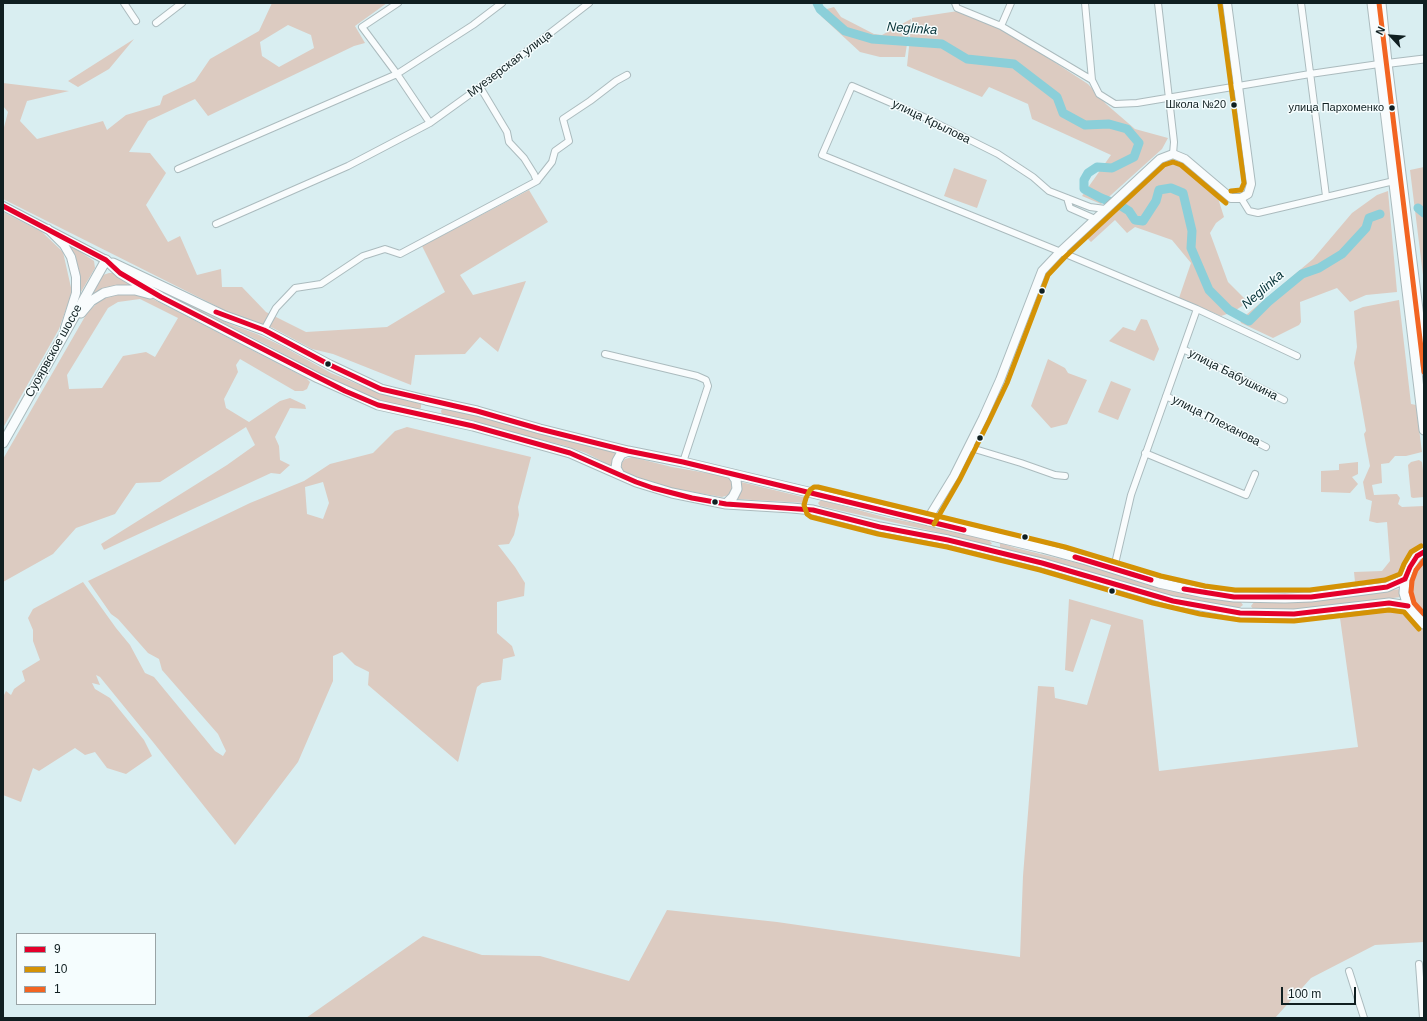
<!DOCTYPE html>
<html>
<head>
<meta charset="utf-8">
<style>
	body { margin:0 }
	#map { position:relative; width:1427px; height:1021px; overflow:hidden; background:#d9eef1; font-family:Helvetica,sans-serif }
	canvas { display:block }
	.frame { position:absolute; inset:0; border:4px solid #101f21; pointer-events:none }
	.legend { position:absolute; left:16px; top:933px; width:140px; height:72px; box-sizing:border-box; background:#f5fdfe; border:1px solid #99a4a6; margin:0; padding:5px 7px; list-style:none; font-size:12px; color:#101f21 }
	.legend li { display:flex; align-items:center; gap:8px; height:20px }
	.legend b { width:20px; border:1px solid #99a4a6 }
	.north { position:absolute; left:1371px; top:16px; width:40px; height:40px; -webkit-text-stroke:3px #f5fdfe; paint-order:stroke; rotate:296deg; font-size:11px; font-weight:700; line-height:16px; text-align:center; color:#101f21 }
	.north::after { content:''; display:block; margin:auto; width:14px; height:18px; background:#101f21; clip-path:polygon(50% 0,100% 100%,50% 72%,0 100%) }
	.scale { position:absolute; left:1281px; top:987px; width:75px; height:18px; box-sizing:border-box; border:2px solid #101f21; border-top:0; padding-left:5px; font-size:12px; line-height:14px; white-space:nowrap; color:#101f21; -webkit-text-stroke:3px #f5fdfe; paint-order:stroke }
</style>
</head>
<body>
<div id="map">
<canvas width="1427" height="1021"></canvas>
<div class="frame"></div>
<ul class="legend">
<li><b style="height:5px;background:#e4002b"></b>9</li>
<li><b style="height:5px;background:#d49205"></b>10</li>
<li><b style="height:5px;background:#f26522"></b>1</li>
</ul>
<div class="north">N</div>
<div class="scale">100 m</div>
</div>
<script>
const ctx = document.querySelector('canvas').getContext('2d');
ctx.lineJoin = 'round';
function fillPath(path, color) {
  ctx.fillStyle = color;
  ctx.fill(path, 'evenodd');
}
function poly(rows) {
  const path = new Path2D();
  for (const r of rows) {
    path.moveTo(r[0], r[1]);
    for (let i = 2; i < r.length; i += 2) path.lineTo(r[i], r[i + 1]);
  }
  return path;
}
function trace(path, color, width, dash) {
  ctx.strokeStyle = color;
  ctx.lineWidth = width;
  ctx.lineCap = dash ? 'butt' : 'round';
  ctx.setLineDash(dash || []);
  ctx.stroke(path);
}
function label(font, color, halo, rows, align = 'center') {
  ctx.font = font + ' Helvetica,sans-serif';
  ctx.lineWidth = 3;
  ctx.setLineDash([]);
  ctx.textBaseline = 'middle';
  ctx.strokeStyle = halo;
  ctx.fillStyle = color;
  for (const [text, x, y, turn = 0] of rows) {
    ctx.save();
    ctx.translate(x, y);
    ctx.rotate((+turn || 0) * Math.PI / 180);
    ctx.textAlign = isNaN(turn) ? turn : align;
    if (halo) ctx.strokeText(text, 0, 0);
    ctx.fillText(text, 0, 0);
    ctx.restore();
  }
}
const green = poly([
	[272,3,387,3,355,26,365,43,354,46,208,116,195,99,148,121,129,152,150,153,166,173,146,205,168,242,180,236,197,275,221,269,222,287,242,287,266,312,306,332,387,327,445,292,422,246,529,190,548,222,460,275,473,295,526,281,498,352,480,337,465,354,415,355,411,385,333,354,312,349,273,328,228,312,3,199,3,131,8,112,3,106,3,83,69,91,27,101,20,121,37,139,103,121,107,130,126,115,160,105,163,96,195,81,210,59,259,31],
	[288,25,311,35,314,48,279,67,262,56,260,42],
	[834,7,841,17,874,34,882,35,911,19,905,57,880,57,860,52,821,16,827,9],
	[958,11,1011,34,1088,84,1106,104,1135,129,1168,138,1162,149,1101,204,1082,196,1111,155,1032,119,1028,104,989,87,982,97,907,66,912,18],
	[134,39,109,69,78,87,68,81],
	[1172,159,1195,173,1216,192,1224,217,1216,223,1210,233,1228,282,1248,302,1233,312,1221,316,1179,298,1191,263,1172,240,1135,227,1127,233,1115,220,1091,242,1084,235,1114,209,1163,163],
	[1424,167,1424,283,1410,170],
	[954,168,987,180,977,208,944,196],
	[1388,191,1397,292,1366,295,1350,302,1337,288,1300,302,1301,322,1299,325,1273,338,1241,323,1240,320,1313,259,1352,213,1377,195],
	[3,212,42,232,63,252,72,292,59,329,3,428],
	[67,243,94,261,95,268,81,292,79,276],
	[109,273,114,273,137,287,90,299,103,275],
	[138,278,210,315,235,326,257,334,282,346,331,373,374,391,421,404,421,408,418,411,389,403,372,398,326,377,267,345,139,281],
	[132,293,151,298,306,378,310,382,307,389,303,391,295,391,240,359,236,365,238,372,224,399,226,408,249,422,280,401,290,398,305,405,306,409,290,408,275,437,279,446,280,460,290,465,280,474,271,473,104,550,101,544,227,465,255,445,246,427,160,482,136,483,115,514,76,528,53,554,3,582,3,459,87,313,100,300,112,294],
	[140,299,178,318,155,357,146,352,123,356,102,388,69,389,67,375,108,308,118,302],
	[1399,300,1411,404,1416,405,1422,452,1406,456,1395,456,1389,463,1381,464,1382,483,1372,485,1374,495,1397,494,1400,498,1398,504,1402,507,1424,506,1424,546,1409,559,1400,574,1393,580,1385,582,1368,582,1366,580,1355,582,1354,572,1382,571,1390,561,1387,522,1377,523,1369,521,1372,501,1366,499,1363,482,1370,466,1364,434,1366,431,1354,363,1357,347,1354,311,1363,307],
	[1141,319,1147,320,1159,349,1154,361,1109,341,1123,327,1135,331],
	[1048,359,1065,368,1068,373,1087,380,1067,424,1051,428,1031,406],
	[1111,381,1131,389,1118,420,1098,412],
	[446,408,617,451,613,461,613,467,586,453,566,446,442,415,441,411,442,409],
	[407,427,531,457,518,507,519,515,514,535,509,544,498,545,515,567,525,583,524,596,497,602,497,633,512,646,515,656,503,659,501,680,482,683,477,687,458,762,368,685,369,672,355,665,342,652,333,656,333,681,298,762,235,845,153,742,100,677,96,675,100,685,92,683,95,689,110,698,144,740,152,756,126,774,107,768,95,752,85,755,75,748,39,771,33,768,21,802,3,795,3,697,6,691,11,695,14,689,25,681,22,671,40,660,33,641,33,630,28,618,33,609,83,582,116,628,130,645,145,673,154,677,215,751,223,756,226,751,218,734,162,670,159,659,148,653,118,619,111,614,88,581,250,503,304,481,330,464,373,453,395,431],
	[323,482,329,503,323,519,307,514,305,487],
	[632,457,672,467,724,476,729,478,733,484,732,490,729,495,722,497,670,488,628,475,623,472,621,464,625,459],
	[1419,460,1422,462,1424,480,1424,497,1413,498,1411,497,1408,465,1411,462],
	[1358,462,1358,474,1352,477,1358,484,1350,493,1321,492,1321,471,1339,470,1339,464],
	[741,482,807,498,806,503,735,499,740,494],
	[821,500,888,518,942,528,989,540,992,544,987,546,941,533,820,506,818,503],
	[1000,543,1016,548,1090,566,1148,585,1219,600,1240,601,1243,605,1239,608,1217,605,1167,595,1060,563,998,549,1000,547],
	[1424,559,1424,616,1414,604,1410,590,1412,575,1415,569],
	[1400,589,1401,597,1306,609,1253,609,1251,606,1254,602,1300,602,1349,597],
	[1069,599,1143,620,1159,771,1358,747,1340,618,1391,608,1402,609,1407,611,1424,627,1424,942,1375,945,1311,978,1275,1018,306,1018,423,936,482,955,540,956,629,981,667,910,777,922,1020,957,1023,876,1038,686,1054,687,1055,698,1087,705,1111,625,1091,619,1073,672,1065,670]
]);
const river = poly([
	[817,3,820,9,845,31,872,39,942,44,967,59,1014,64,1057,97,1063,113,1085,125,1109,124,1127,129,1139,143,1134,157,1112,168,1097,167,1088,173,1084,180,1084,189,1101,198,1121,206,1129,211,1135,220,1143,221,1156,201,1159,190,1171,188,1183,193,1192,231,1191,248,1209,290,1229,310,1249,321,1268,302,1302,274,1319,268,1342,254,1366,228,1369,218,1380,214],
	[1418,208,1424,213]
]);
const minor = poly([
	[124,3,136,21],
	[398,3,362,27,397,74,430,123],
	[955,3,957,8,1001,26,1092,80,1099,94,1115,104,1137,103,1310,74,1379,64],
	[1085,3,1092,80],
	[1158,3,1174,142,1173,154],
	[1301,3,1326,196],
	[156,23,182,3],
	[1001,26,1011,3],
	[480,87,507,132,509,142,524,158,534,174,537,181],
	[178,169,397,74,473,25,502,3],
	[1067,198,1070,208,1095,219],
	[1241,198,1249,211,1258,213,1394,181],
	[1105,209,1090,207,1049,191,1033,177,998,154,926,118,852,86,822,155,1056,250,1197,309,1297,356],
	[216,224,348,166,430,123,480,87,589,3],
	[264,330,276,308,295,288,321,284,363,256,385,249,400,254,537,181,552,162,555,151,569,141,563,119,590,101,616,81,627,75],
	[1183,349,1284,400],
	[605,354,697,376,706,380,708,386,683,462],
	[1166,396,1266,447],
	[968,447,1021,463,1055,475,1065,476],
	[1145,453,1246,495,1255,474],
	[1114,568,1131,495,1197,309],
	[1419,964,1423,1018],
	[1349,971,1364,1018]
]);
const tertiary = poly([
	[1383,64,1424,59]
]);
const secondary = poly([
	[3,206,106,260],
	[48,229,64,245,71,257,76,277,76,293,65,328],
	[928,521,932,512,954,476,983,418,1000,380,1042,271,1060,252,1160,159,1173,154,1185,159,1231,198,1241,198,1248,194,1251,184,1227,3]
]);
const primary = poly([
	[1372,3,1424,430],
	[1381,3,1387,63,1424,357],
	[106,260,120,273,161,297,318,378,378,405,473,426,570,453,636,482,672,493,726,504,792,508,813,510,880,527,948,540,1042,563,1173,601,1240,613,1294,614,1389,603,1408,606],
	[113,263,225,316,264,330,330,365,381,389,426,400,477,411,540,429,628,451,683,462,1042,548,1086,560,1159,583,1204,593,1234,597,1285,598,1311,597,1387,587,1405,579],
	[81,313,91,301,104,293,117,290,135,290,150,294],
	[3,443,106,260],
	[620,475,616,468,617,461,621,454,628,451],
	[726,504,733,497,737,489,736,480,732,474],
	[1424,552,1417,556,1410,567,1405,579,1404,593,1408,606,1413,613,1424,624]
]);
const bus1 = poly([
	[3,206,106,260,120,273,161,297,345,391,378,405,473,426,570,453,636,482,653,488,692,498,726,504,813,510,880,527,948,540,1042,563,1173,601,1240,613,1294,614,1389,603,1408,606],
	[216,312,264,330,330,365,381,389,477,411,540,429,628,451,683,462,964,530],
	[1075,557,1151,580],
	[1405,579,1410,567,1417,556,1424,552],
	[1184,589,1234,597,1311,597,1387,587,1405,579]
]);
const bus2 = poly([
	[1220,4,1244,183,1241,190,1231,191],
	[934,524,960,479,989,421,1007,383,1048,275,1065,257,1164,165,1173,162,1181,165,1226,203],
	[1419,629,1404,612,1389,610,1294,621,1240,620,1200,614,1153,603,1040,570,947,547,878,534,811,517,807,514,804,505,806,498,810,490,814,487,818,487,1065,547,1161,576,1205,586,1235,590,1310,590,1385,580,1400,574,1404,564,1411,552,1421,546]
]);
const bus3 = poly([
	[1379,3,1424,372],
	[1424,560,1416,570,1412,581,1411,592,1414,603,1424,614]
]);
const markers = [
	[1234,105,3.5,"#101f21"],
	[1392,108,3.5,"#101f21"],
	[1042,291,3.5,"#101f21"],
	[328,364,3.5,"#101f21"],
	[980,438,3.5,"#101f21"],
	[715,502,3.5,"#101f21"],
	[1025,537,3.5,"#101f21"],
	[1112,591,3.5,"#101f21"]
];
const busNames = [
	["Школа №20",1226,105],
	["улица Пархоменко",1384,108]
];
const streetNames = [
	["Муезерская улица",510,64,-37],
	["улица Крылова",931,122,26],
	["Суоярвское шоссе",54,351,-61],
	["улица Бабушкина",1233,375,27],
	["улица Плеханова",1216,421,27]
];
const waterNames = [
	["Neglinka",912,29,4],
	["Neglinka",1263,290,-41]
];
fillPath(green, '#dccbc1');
trace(river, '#8bcfd9', 9);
trace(minor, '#abbbbe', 8);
trace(tertiary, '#abbbbe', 9);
trace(secondary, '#abbbbe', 10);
trace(primary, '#abbbbe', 11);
trace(minor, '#f9fcfd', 6);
trace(tertiary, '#f9fcfd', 7);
trace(secondary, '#f9fcfd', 8);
trace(primary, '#f9fcfd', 9);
trace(bus1, '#e4002b', 5);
trace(bus2, '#d49205', 5);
trace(bus3, '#f26522', 5);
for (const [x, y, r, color] of markers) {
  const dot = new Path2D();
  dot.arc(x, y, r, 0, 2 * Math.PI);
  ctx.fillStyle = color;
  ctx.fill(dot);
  trace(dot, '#f5fdfe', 1.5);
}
label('11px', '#101f21', '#f5fdfe', busNames, 'right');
label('12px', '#101f21', '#f5fdfe', streetNames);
label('italic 13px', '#053237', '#f5fdfe', waterNames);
</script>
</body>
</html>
